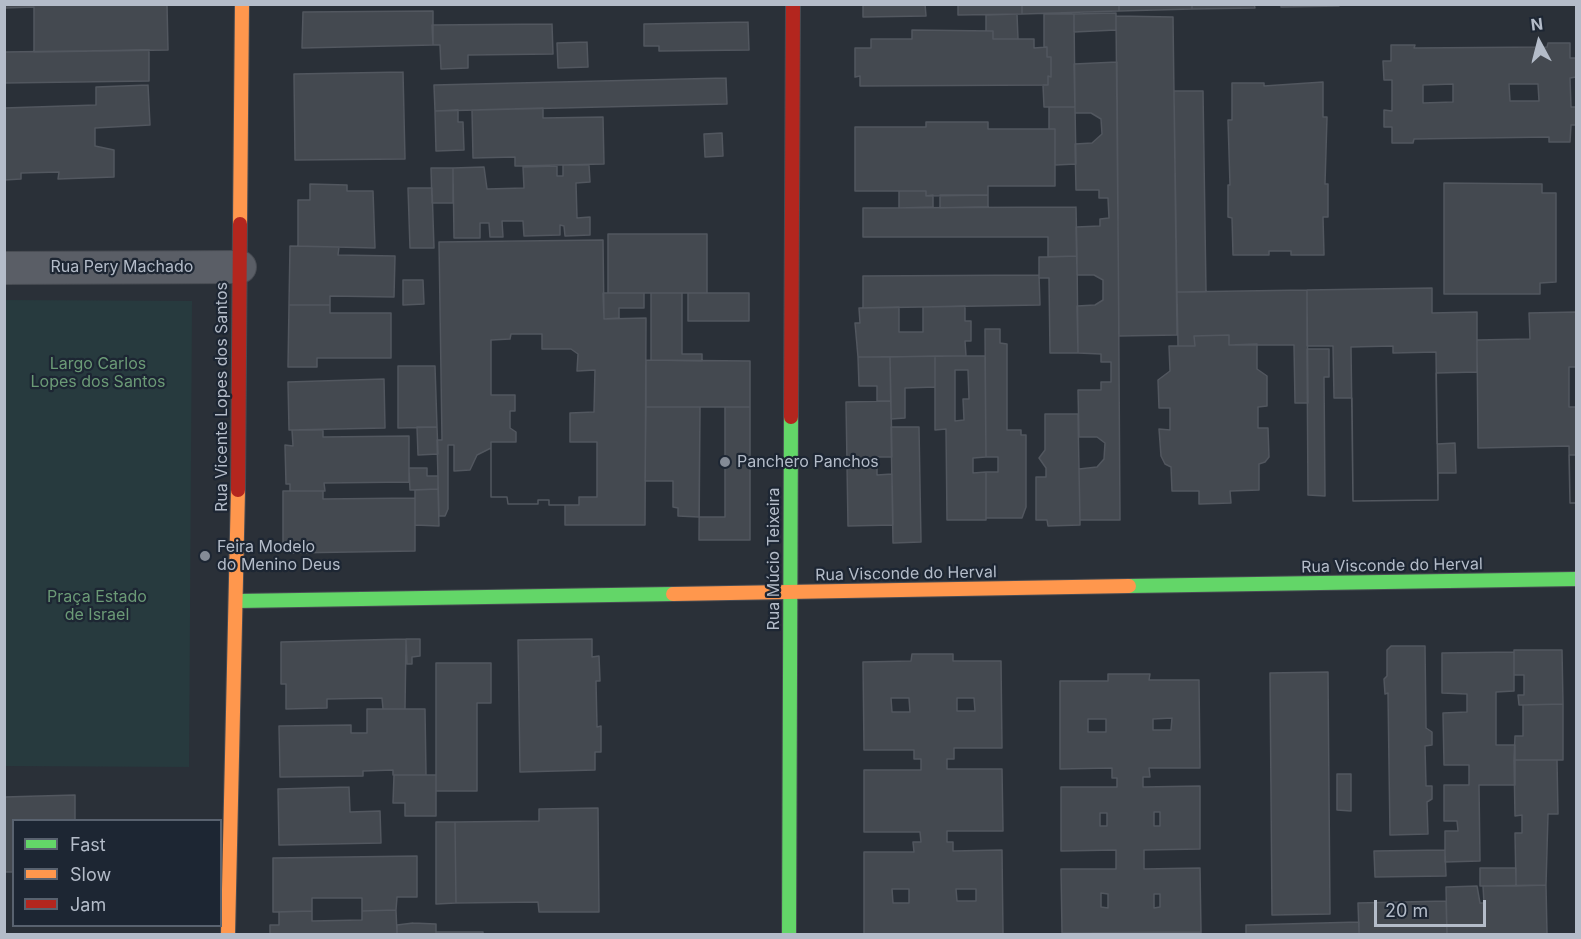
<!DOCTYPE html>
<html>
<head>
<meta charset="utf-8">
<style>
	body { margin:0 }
	#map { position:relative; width:1581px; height:939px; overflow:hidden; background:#2a3038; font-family:Inter,sans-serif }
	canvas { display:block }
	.frame { position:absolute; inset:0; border:6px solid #b4bcc9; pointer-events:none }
	.legend { position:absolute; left:12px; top:819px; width:210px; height:108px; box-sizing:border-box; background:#1d2633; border:2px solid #59626f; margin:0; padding:8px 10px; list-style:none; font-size:18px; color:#b4bcc9 }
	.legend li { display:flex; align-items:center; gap:12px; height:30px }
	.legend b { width:30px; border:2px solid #59626f }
	.north { position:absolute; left:1509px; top:12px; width:60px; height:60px; -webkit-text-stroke:4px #1d2633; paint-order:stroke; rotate:353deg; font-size:16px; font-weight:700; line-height:24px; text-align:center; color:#b4bcc9 }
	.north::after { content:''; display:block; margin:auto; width:21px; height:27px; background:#b4bcc9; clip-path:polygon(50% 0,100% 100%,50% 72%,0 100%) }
	.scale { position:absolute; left:1374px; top:900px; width:112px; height:27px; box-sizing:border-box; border:3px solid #b4bcc9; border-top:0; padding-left:8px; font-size:18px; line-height:21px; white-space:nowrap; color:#b4bcc9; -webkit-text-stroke:4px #1d2633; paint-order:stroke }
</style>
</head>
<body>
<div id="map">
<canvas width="1581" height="939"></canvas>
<div class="frame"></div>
<ul class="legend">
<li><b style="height:8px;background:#63d668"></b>Fast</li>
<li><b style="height:8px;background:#ff974d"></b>Slow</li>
<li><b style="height:8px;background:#b3261e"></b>Jam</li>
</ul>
<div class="north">N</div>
<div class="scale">20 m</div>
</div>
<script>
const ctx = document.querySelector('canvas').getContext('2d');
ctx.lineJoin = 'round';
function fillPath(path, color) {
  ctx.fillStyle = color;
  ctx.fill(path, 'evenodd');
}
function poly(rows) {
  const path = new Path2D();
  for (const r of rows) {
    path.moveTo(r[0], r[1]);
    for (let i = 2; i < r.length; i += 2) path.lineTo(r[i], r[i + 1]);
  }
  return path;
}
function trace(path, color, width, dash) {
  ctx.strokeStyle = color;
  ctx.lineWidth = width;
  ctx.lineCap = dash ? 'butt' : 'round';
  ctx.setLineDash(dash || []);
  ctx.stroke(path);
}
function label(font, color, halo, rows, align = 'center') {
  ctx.font = font + ' Inter,sans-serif';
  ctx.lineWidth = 4.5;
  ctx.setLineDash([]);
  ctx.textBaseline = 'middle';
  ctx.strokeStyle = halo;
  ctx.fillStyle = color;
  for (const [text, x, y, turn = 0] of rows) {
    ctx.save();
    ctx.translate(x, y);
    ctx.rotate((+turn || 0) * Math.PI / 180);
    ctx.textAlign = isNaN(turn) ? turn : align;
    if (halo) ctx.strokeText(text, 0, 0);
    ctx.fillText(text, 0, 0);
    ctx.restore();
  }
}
const green = poly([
	[5,300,192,301,189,767,5,766]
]);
const building = poly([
	[4,4,167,4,168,50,34,52,34,7,4,8,4,4],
	[863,4,925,4,926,16,863,17,863,4],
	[958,4,1022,4,1022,14,958,15,958,4],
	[1022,4,1119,4,1119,11,1022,14,1022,4],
	[1119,4,1192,4,1192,9,1119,11,1119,4],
	[1192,4,1254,4,1255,8,1192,9,1192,4],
	[1281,4,1339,4,1339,6,1281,7,1281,4],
	[433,11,433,45,302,48,303,12,433,11],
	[1116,13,1116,30,1074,32,1074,14,1116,13],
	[1017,14,1018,39,993,39,993,31,986,31,986,15,1017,14],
	[1044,14,1074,14,1075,107,1044,107,1043,85,1048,85,1048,76,1051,77,1051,57,1047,57,1047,47,1044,47,1044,14],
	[1116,16,1173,17,1177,335,1119,336,1116,16],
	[748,22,749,50,659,51,659,46,644,46,644,24,748,22],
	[552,24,553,54,468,55,468,68,441,69,440,45,433,45,432,25,552,24],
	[912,30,993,31,993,39,1034,39,1034,48,1047,47,1047,57,1051,57,1051,77,1048,76,1048,85,860,86,860,76,855,77,855,48,871,48,871,39,912,39,912,30],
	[587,42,588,67,558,68,557,43,587,42],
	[1548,43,1570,43,1570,58,1576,58,1576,77,1570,78,1571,107,1576,107,1576,125,1571,125,1570,142,1549,142,1549,137,1414,139,1413,143,1392,143,1392,127,1384,127,1384,110,1392,111,1392,80,1384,80,1383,61,1391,61,1391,45,1415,45,1414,48,1547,47,1548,43],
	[1453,84,1453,102,1423,103,1423,85,1453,84],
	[1509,84,1538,84,1539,101,1510,101,1509,84],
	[149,50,149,81,4,83,4,52,149,50],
	[1117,62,1120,520,1080,520,1079,469,1097,467,1104,459,1105,443,1097,437,1079,437,1078,390,1101,390,1101,382,1111,382,1111,362,1101,362,1101,354,1078,353,1077,306,1095,305,1103,300,1103,280,1094,275,1077,275,1076,227,1100,226,1100,219,1109,218,1108,198,1099,198,1099,190,1076,190,1075,144,1092,143,1102,134,1101,119,1091,113,1075,113,1074,64,1117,62],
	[403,72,405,159,295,160,294,74,403,72],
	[726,78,727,104,435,111,434,85,726,78],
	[1323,82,1323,117,1327,117,1325,184,1328,184,1328,217,1323,217,1324,255,1291,255,1291,251,1269,251,1269,255,1233,255,1232,218,1228,217,1228,185,1230,185,1228,120,1232,120,1232,83,1264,83,1264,86,1323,82],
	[148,85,150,125,95,128,95,146,114,150,114,177,58,179,59,172,21,173,21,179,4,180,4,108,96,105,96,87,148,85],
	[1174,91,1203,91,1206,292,1177,292,1174,91],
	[1049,107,1075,107,1076,164,1055,165,1055,129,1049,129,1049,107],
	[543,108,543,118,603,117,604,164,515,166,515,157,473,158,472,110,543,108],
	[458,110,458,122,463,122,464,150,436,151,435,111,458,110],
	[926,122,988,122,988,129,1055,129,1055,186,988,186,988,195,926,196,926,191,855,191,855,127,926,127,926,122],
	[722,133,723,156,705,157,704,134,722,133],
	[563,165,589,165,590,182,576,183,577,218,590,217,590,235,565,236,564,226,560,225,560,235,524,236,523,221,502,221,503,237,490,237,489,223,480,223,480,238,454,238,453,168,484,167,487,189,524,188,523,167,557,166,557,176,563,176,563,165],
	[431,168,453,168,453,203,432,203,431,168],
	[1444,183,1542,184,1542,193,1556,193,1556,282,1540,283,1540,294,1444,294,1444,183],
	[310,184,347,185,347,191,373,191,375,248,298,246,298,200,310,200,310,184],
	[408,188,432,188,434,248,410,248,408,188],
	[899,191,926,191,926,196,933,195,933,207,899,208,899,191],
	[940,195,988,195,988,207,940,208,940,195],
	[1076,207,1077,256,1048,257,1048,237,863,237,863,208,1076,207],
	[608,234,707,234,707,293,608,293,608,234],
	[603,240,604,319,646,318,645,525,565,525,565,505,549,505,549,500,538,500,538,504,508,504,507,497,491,497,491,448,477,455,470,470,454,471,454,445,448,445,448,509,445,516,439,516,437,440,442,440,439,242,603,240],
	[290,246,339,247,338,255,395,256,394,297,330,296,330,305,289,305,290,246],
	[1077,256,1078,353,1050,353,1049,278,1039,278,1039,257,1077,256],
	[1039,275,1040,305,863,308,863,276,1039,275],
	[403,280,423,280,424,304,403,305,403,280],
	[1432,288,1432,313,1477,312,1477,372,1436,373,1437,444,1455,443,1456,473,1438,473,1438,500,1353,501,1352,398,1334,398,1333,346,1307,346,1307,290,1432,288],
	[1307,290,1308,403,1295,403,1294,345,1229,345,1229,335,1194,336,1195,346,1178,346,1177,292,1307,290],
	[603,293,644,293,644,308,619,308,619,318,604,319,603,293],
	[651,293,682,293,682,354,702,354,702,361,651,360,651,293],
	[688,293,749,293,749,321,688,321,688,293],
	[289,305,330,305,330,313,391,313,391,358,317,358,317,367,288,367,289,305],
	[965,306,965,321,971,321,971,341,965,341,966,356,858,357,855,323,860,323,859,308,899,307,899,332,923,332,923,307,965,306],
	[1576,312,1576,503,1570,503,1569,446,1478,448,1477,340,1530,339,1529,313,1576,312],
	[985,329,1000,329,1000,343,1007,344,1007,430,1021,430,1021,435,1026,435,1026,507,1022,518,986,518,986,472,998,472,998,457,986,457,985,329],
	[511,334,542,334,542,349,571,349,578,354,577,371,595,370,594,412,570,413,570,442,597,442,597,497,579,497,579,505,549,505,549,500,538,500,538,504,508,504,507,497,491,497,491,442,516,442,516,432,510,428,510,411,515,411,515,395,491,395,491,340,510,339,511,334],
	[1229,335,1229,345,1257,344,1257,369,1267,376,1267,406,1258,407,1258,428,1268,428,1269,457,1265,462,1259,464,1259,490,1230,491,1231,503,1199,504,1199,491,1172,491,1171,467,1165,464,1161,456,1159,429,1170,430,1170,408,1159,408,1158,380,1170,371,1169,346,1195,346,1194,336,1229,335],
	[1393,346,1393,353,1436,352,1438,500,1353,501,1351,347,1393,346],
	[1307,349,1329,349,1329,377,1324,377,1325,496,1308,495,1307,349],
	[935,356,985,356,986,457,973,458,973,473,986,472,986,520,947,520,946,429,935,430,935,356],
	[955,370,968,370,969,399,963,399,964,420,955,421,955,370],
	[935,356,935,387,905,388,905,418,891,419,890,357,935,356],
	[858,357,890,357,891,401,877,401,877,386,859,386,858,357],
	[646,360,750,361,750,407,646,407,646,360],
	[398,366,435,366,437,427,398,428,398,366],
	[1569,367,1576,367,1576,407,1569,407,1569,367],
	[384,379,385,428,289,430,288,382,384,379],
	[891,401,892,457,877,457,877,475,892,474,893,525,848,526,846,402,891,401],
	[646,407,700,407,699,517,678,516,678,508,673,507,673,481,645,481,646,407],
	[700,407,725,407,725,517,699,517,700,407],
	[700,407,750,407,750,540,699,540,700,407],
	[1045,414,1078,414,1080,525,1048,526,1047,520,1036,520,1036,477,1046,477,1046,468,1039,458,1045,450,1045,414],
	[417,427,437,427,438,454,418,455,417,427],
	[891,427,919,427,921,542,893,543,891,427],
	[292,430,323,430,323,437,409,436,409,482,324,483,325,491,290,491,290,484,286,484,285,445,293,446,292,430],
	[1569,455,1576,455,1576,503,1570,503,1569,455],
	[409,468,427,468,427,476,438,476,438,489,410,490,409,468],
	[438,489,439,526,415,525,415,490,438,489],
	[283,491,323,491,323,499,415,498,415,551,289,553,289,543,283,543,283,491],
	[406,639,405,709,383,709,382,698,327,699,327,708,286,709,286,684,281,684,281,642,406,639],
	[406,639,420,639,420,656,412,657,412,664,407,664,406,639],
	[592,639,592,657,599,656,600,681,596,681,597,727,601,726,601,752,595,752,595,770,520,772,518,640,592,639],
	[1391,646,1425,646,1426,728,1432,732,1432,745,1425,746,1426,786,1432,786,1432,799,1427,802,1428,834,1390,835,1388,693,1385,694,1384,679,1387,676,1387,650,1391,646],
	[1514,650,1562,650,1563,704,1519,705,1518,695,1524,695,1524,675,1514,675,1514,650],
	[1514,652,1514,691,1496,692,1496,745,1515,745,1515,785,1479,785,1480,861,1445,862,1445,831,1458,831,1457,821,1444,821,1444,785,1469,785,1469,765,1444,765,1443,713,1467,712,1467,694,1442,693,1442,653,1514,652],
	[912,654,953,654,953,661,1001,661,1002,748,954,748,954,759,947,759,947,769,1002,769,1003,831,947,831,947,842,953,842,953,851,1002,850,1003,934,864,934,864,852,914,852,913,842,921,842,920,832,864,832,864,770,921,770,921,759,914,759,914,750,864,750,863,662,911,661,912,654],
	[891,698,909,698,910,712,892,712,891,698],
	[957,698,974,698,975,711,957,711,957,698],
	[892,889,909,889,909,903,893,903,892,889],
	[956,889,976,889,976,901,957,901,956,889],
	[436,663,491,663,491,703,477,703,477,791,436,791,436,663],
	[1328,672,1330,914,1272,915,1270,673,1328,672],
	[1108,674,1150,674,1149,680,1199,680,1200,768,1149,768,1150,777,1143,777,1143,787,1200,786,1200,849,1144,850,1144,869,1200,868,1201,932,1062,933,1061,869,1116,869,1116,850,1061,851,1061,787,1117,787,1117,778,1112,778,1112,768,1060,769,1060,681,1108,681,1108,674],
	[1172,718,1171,730,1153,730,1153,719,1172,718],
	[1088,719,1106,719,1106,732,1088,732,1088,719],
	[1154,812,1160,812,1160,826,1154,826,1154,812],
	[1100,813,1107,813,1107,826,1100,826,1100,813],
	[1101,893,1108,894,1108,908,1101,907,1101,893],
	[1154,894,1160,894,1160,907,1154,908,1154,894],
	[1563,704,1563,760,1514,760,1515,736,1523,736,1523,705,1563,704],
	[367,709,425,709,426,775,393,775,393,770,363,771,363,776,280,777,279,726,351,725,351,733,367,733,367,709],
	[1514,760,1557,760,1558,814,1548,814,1546,885,1516,886,1515,833,1522,833,1522,815,1515,816,1514,760],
	[1337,774,1351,774,1351,811,1337,810,1337,774],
	[394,775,436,775,436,816,405,816,405,803,393,803,394,775],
	[349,787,350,812,380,811,381,843,279,845,278,789,349,787],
	[75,795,75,820,14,820,14,872,4,872,4,797,75,795],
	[598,808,599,912,539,912,538,902,456,903,455,822,539,821,539,809,598,808],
	[436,822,455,822,456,903,436,904,436,822],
	[1445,850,1446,876,1375,877,1374,851,1445,850],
	[417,856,417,897,397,897,396,910,362,911,362,898,312,898,312,911,273,912,273,858,417,856],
	[1480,868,1516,868,1516,886,1480,886,1480,868],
	[1546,885,1547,934,1447,934,1446,887,1477,886,1480,903,1484,903,1483,886,1546,885],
	[1446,901,1447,934,1359,934,1358,903,1446,901],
	[396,910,397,934,270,934,270,925,279,925,279,912,312,911,312,921,362,920,362,911,396,910],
	[1359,922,1359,934,1246,934,1246,925,1359,922],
	[413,923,436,924,436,934,397,934,397,925,413,923],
	[436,932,483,932,483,934,436,934,436,932],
	[1201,932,1201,934,1119,933,1201,932]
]);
const street = poly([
	[4,268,240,267]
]);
const fast = poly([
	[1129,586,1576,579],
	[237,601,673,594],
	[789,934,791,417]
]);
const slow = poly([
	[240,224,242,4],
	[673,594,1129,586],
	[228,934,238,490]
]);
const jam = poly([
	[791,417,793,4],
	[238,490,240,224]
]);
const markers = [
	[725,462,6,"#848b96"],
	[205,556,6,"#848b96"]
];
const streetNames = [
	["Rua Pery Machado",122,267],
	["Rua Vicente Lopes dos Santos",222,397,-90],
	["Rua Múcio Teixeira",774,559,-90],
	["Rua Visconde do Herval",1392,566,-1],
	["Rua Visconde do Herval",906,574,-1]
];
const parkNames = [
	["Largo Carlos",98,364],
	["Lopes dos Santos",98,382],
	["Praça Estado",97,597],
	["de Israel",97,615]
];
const poiNames = [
	["Panchero Panchos",737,462],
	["Feira Modelo",217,547],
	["do Menino Deus",217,565]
];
fillPath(green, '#273a3e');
fillPath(building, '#444950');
trace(building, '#52575f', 1.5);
trace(street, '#484c53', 34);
trace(fast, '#484c53', 16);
trace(slow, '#484c53', 16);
trace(jam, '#484c53', 16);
trace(street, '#5a5e66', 32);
trace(fast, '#63d668', 14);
trace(slow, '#ff974d', 14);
trace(jam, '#b3261e', 14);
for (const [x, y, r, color] of markers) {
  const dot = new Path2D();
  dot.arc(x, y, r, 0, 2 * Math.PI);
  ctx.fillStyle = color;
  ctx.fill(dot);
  trace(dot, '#1d2633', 2);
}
label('16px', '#b4bcc9', '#1d2633', streetNames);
label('16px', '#6b9a76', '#1d2633', parkNames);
label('16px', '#b4bcc9', '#1d2633', poiNames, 'left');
</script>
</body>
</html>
